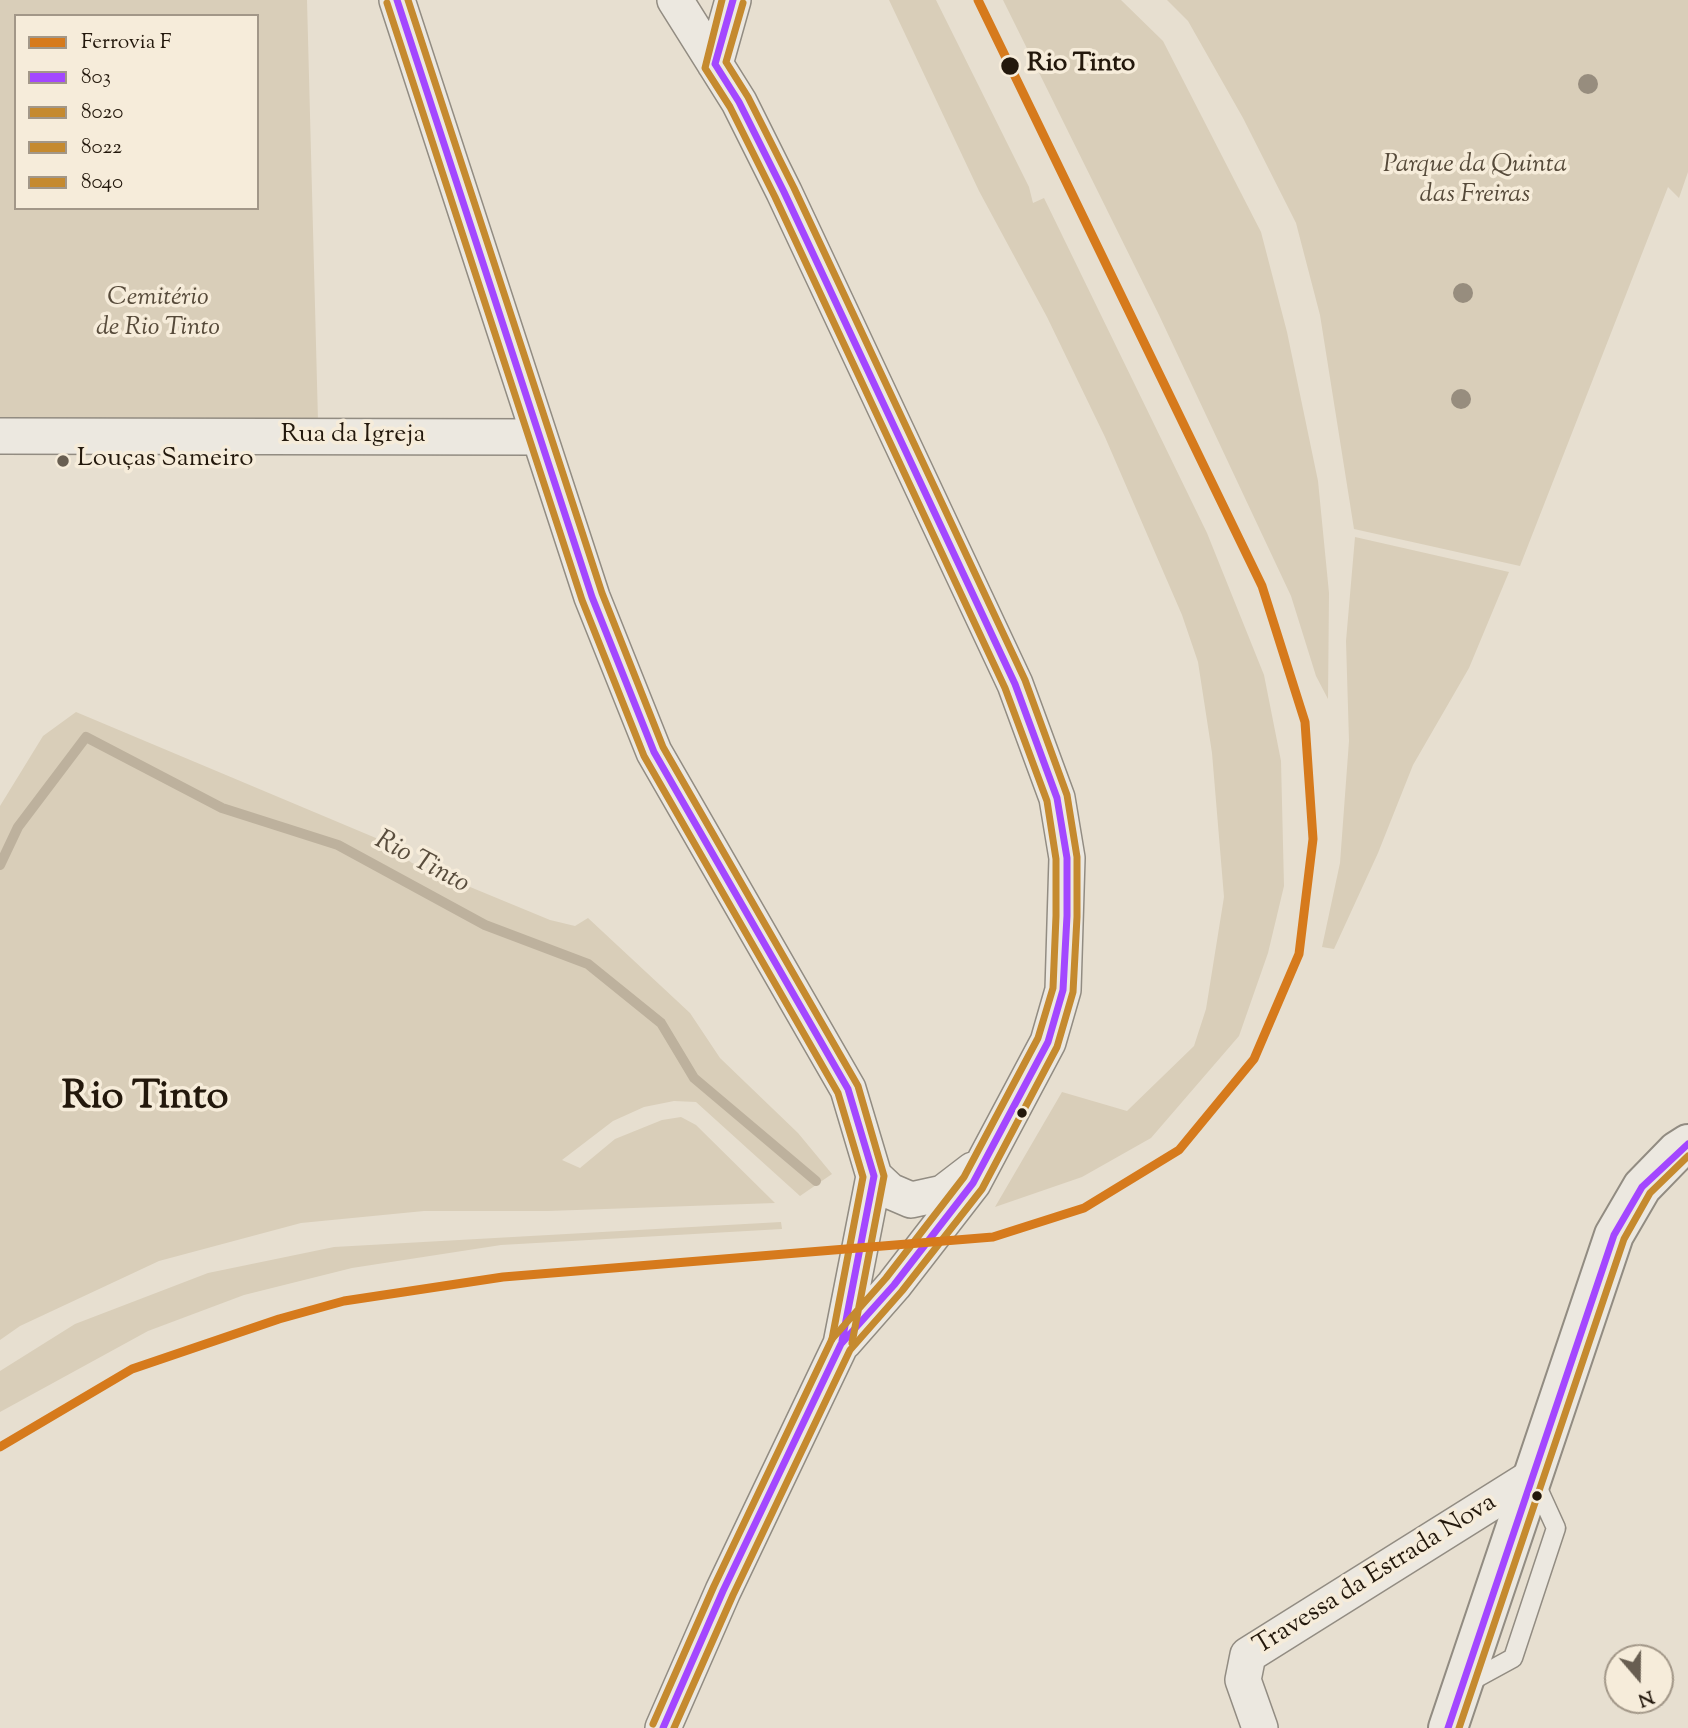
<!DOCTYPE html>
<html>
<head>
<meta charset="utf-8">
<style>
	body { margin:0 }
	#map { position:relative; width:1688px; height:1728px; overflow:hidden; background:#e7dfd0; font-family:"Sorts Mill Goudy",serif }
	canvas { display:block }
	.legend { position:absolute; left:14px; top:14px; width:245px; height:196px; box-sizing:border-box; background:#f6ecda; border:2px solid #a29788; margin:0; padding:9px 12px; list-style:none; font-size:21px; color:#23180c }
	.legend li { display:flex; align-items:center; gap:14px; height:35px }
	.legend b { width:35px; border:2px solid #a29788 }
	.north { position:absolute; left:1604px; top:1644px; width:70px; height:70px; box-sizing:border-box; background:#f6ecda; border:2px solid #a29788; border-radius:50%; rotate:160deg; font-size:19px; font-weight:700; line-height:28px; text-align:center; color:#23180c }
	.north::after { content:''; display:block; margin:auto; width:24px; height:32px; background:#685e51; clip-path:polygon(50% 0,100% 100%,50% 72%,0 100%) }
</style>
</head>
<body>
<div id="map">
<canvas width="1688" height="1728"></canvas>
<ul class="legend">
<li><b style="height:9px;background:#d67a1c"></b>Ferrovia F</li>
<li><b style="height:9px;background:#a347ff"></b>803</li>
<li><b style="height:9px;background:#c58a2f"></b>8020</li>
<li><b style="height:9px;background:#c58a2f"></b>8022</li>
<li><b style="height:9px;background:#c58a2f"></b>8040</li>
</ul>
<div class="north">N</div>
</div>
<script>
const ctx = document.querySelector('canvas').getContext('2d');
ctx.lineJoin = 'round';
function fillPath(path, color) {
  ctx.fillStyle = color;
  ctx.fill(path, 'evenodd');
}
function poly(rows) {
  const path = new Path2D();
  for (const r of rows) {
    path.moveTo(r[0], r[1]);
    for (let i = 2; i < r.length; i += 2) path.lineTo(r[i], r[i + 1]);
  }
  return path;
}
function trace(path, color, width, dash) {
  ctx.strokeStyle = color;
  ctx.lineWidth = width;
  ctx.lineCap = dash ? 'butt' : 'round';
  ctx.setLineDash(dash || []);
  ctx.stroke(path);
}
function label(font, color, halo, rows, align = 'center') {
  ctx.font = font + ' "Sorts Mill Goudy",serif';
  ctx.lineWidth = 7;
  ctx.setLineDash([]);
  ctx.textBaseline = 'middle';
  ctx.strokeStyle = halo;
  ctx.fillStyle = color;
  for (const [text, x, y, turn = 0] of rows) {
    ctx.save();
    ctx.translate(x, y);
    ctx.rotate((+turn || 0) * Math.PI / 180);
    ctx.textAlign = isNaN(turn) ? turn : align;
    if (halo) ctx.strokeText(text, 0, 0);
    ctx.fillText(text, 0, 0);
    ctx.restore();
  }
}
const green = poly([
	[0,0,307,0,318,421,0,421],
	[16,16,257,16,257,208,16,208],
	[889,0,936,0,1029,187,1033,203,1044,198,1207,533,1264,675,1281,761,1284,886,1268,953,1239,1036,1151,1138,1082,1177,995,1207,1062,1092,1127,1111,1194,1046,1206,1009,1224,897,1212,753,1198,662,1182,615,1105,437,1047,317,979,191],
	[1003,0,1121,0,1163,41,1261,232,1287,332,1318,481,1329,593,1328,699,1316,676,1291,596,1159,315],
	[1167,0,1688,0,1688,172,1679,198,1668,187,1520,566,1354,529,1320,315,1296,223,1243,118,1188,21],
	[1355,537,1509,572,1469,668,1413,765,1378,853,1334,949,1322,947,1340,863,1349,741,1346,641],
	[76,712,383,841,412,863,550,920,575,926,588,918,690,1013,720,1058,798,1133,832,1174,800,1196,696,1102,674,1101,644,1107,613,1121,562,1160,580,1168,615,1139,662,1120,681,1117,696,1125,775,1203,548,1211,424,1211,301,1223,159,1261,20,1326,0,1340,0,806,43,736],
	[781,1222,782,1229,501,1245,352,1268,244,1295,148,1331,0,1412,0,1371,75,1324,208,1273,334,1247]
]);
const stream = poly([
	[0,865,18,827,86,737,222,808,338,845,485,925,588,964,661,1023,694,1078,816,1181]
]);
const service = poly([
	[1469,1682,1513,1658,1556,1528,1535,1482]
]);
const minor = poly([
	[397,0,592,597,654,752,848,1089,874,1176,841,1344,723,1591,663,1728],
	[675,0,739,102,784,192,1015,684,1057,798,1067,858,1063,990,1048,1042,973,1183,894,1285,844,1342],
	[715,64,733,0],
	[0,436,538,437],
	[874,1176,890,1191,911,1200,943,1193,973,1170],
	[1260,1728,1243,1680,1248,1655,1532,1477]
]);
const tertiary = poly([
	[1448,1728,1614,1235,1642,1187,1677,1151,1688,1144]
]);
const bus1 = poly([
	[397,0,592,597,654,752,848,1089,874,1176,842,1341],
	[663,1728,723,1591,841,1344,894,1285,973,1183,1048,1042,1063,990,1067,916,1067,858,1057,798,1015,684,784,192,739,102,715,64,733,0],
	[1448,1728,1614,1235,1642,1187,1688,1144]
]);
const bus2 = poly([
	[387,3,582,600,644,756,838,1093,863,1177,832,1339],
	[674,1728,733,1595,850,1350,902,1291,982,1189,1057,1047,1073,992,1077,917,1077,857,1067,795,1025,680,794,188,748,97,726,62,743,3]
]);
const bus3 = poly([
	[408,0,602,593,663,747,858,1086,884,1176,852,1343],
	[653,1724,714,1586,832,1339,886,1278,964,1177,1038,1038,1053,988,1056,916,1056,859,1047,801,1005,688,775,197,730,107,705,68,722,0]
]);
const bus4 = poly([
	[1459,1728,1624,1239,1650,1193,1688,1156]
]);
const rail1 = poly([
	[0,1447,132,1369,279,1319,344,1301,503,1277,993,1237,1084,1208,1179,1150,1254,1059,1299,954,1313,839,1305,722,1262,586,978,0]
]);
const trees = [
	[1588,84],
	[1463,293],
	[1461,399]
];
const markers = [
	[1010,66,10,"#23180c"],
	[63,461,7,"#685e51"],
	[1022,1113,6,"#23180c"],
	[1537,1496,6,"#23180c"]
];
const stopNames = [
	["Rio Tinto",1027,66]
];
const parkNames = [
	["Parque da Quinta",1475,167],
	["das Freiras",1475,197],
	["Cemitério",158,300],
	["de Rio Tinto",158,330]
];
const streetNames = [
	["Rua da Igreja",353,437],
	["Travessa da Estrada Nova",1376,1576,-32]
];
const poiNames = [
	["Louças Sameiro",77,461]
];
const waterNames = [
	["Rio Tinto",421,864,28]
];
const townNames = [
	["Rio Tinto",145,1100]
];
fillPath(green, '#d9ceb9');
trace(stream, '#bdb19d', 10);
trace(service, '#928c82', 21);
trace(minor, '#928c82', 38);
trace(tertiary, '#928c82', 42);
trace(service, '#ece8e0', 18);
trace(minor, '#ece8e0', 35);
trace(tertiary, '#ece8e0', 38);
trace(bus1, '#a347ff', 7);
trace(bus2, '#c58a2f', 7);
trace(bus3, '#c58a2f', 7);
trace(bus4, '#c58a2f', 7);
trace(rail1, '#d67a1c', 9);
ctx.fillStyle = '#978d7e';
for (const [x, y] of trees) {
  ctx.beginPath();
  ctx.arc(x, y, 10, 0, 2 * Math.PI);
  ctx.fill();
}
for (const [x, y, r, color] of markers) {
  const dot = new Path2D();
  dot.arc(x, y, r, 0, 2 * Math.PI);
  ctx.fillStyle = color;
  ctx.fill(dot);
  trace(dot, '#f6ecda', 2.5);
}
label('bold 26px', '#23180c', '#f6ecda', stopNames, 'left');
label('italic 26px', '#564a3a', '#f6ecda', parkNames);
label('26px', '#23180c', '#f6ecda', streetNames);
label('26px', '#23180c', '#f6ecda', poiNames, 'left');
label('italic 28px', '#594d3d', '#f6ecda', waterNames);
label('bold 40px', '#23180c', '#f6ecda', townNames);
</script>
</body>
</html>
